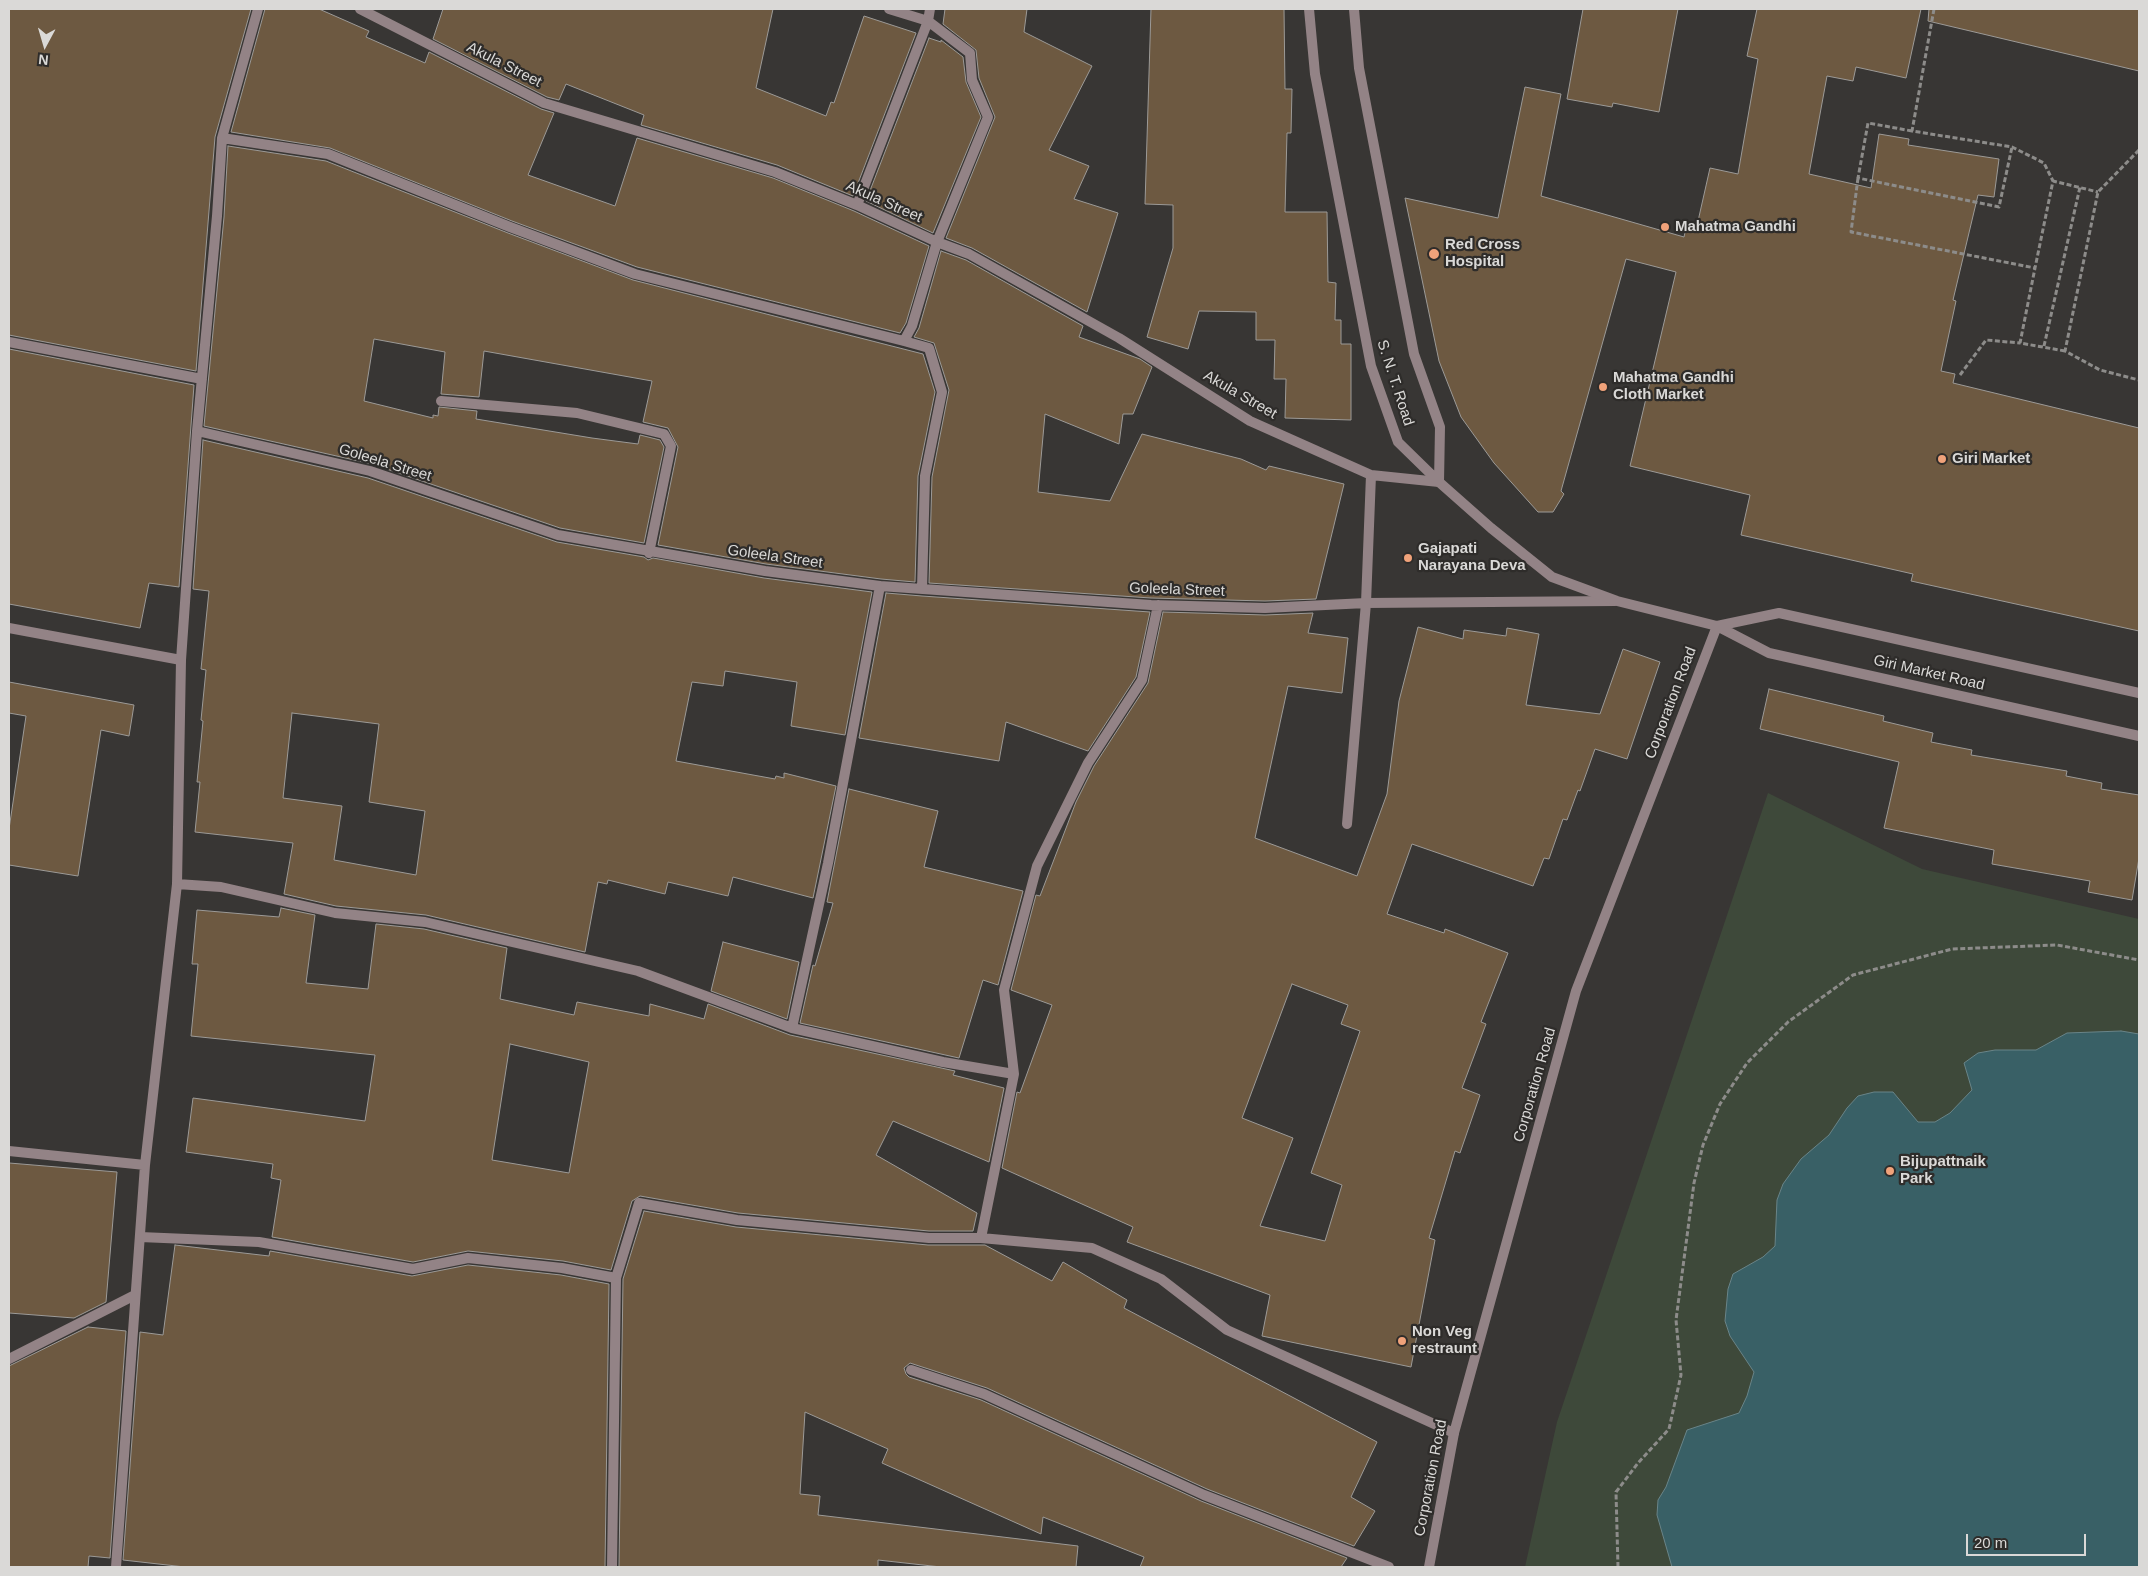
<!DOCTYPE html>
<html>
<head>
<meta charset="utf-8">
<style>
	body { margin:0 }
	#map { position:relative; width:2148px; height:1576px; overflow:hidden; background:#383634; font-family:Helvetica,sans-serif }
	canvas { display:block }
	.frame { position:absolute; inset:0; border:10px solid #dad9d7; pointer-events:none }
	.north { position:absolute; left:20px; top:20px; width:50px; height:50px; -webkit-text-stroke:4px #2e2c2a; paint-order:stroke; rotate:186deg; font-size:14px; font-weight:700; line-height:20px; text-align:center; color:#dad9d7 }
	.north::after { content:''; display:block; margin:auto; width:18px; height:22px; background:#dad9d7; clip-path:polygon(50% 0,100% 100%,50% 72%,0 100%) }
	.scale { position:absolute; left:1966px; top:1534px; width:120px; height:22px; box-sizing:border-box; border:2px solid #dad9d7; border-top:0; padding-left:6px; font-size:15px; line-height:18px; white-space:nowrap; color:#dad9d7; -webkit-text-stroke:4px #2e2c2a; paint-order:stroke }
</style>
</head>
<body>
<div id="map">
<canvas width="2148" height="1576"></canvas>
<div class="frame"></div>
<div class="north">N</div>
<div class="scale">20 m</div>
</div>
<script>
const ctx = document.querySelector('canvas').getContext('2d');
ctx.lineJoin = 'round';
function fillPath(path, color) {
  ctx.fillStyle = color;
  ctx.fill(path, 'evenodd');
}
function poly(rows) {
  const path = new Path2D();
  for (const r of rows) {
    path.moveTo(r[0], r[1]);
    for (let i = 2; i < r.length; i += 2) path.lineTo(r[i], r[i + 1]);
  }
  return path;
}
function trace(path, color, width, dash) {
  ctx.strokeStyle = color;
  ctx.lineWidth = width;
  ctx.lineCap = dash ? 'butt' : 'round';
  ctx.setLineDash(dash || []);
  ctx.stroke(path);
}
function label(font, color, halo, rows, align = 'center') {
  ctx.font = font + ' Helvetica,sans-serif';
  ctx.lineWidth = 4.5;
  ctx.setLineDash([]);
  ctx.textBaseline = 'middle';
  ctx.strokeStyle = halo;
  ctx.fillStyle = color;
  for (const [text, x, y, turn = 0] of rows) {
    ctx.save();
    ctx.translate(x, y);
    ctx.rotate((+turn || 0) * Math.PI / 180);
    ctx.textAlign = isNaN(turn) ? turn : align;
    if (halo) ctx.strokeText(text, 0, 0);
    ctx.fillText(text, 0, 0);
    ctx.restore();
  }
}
const green = poly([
	[1768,793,1922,869,2139,919,2139,1567,1525,1567,1557,1422]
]);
const water = poly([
	[2121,1031,2139,1034,2139,1567,1672,1567,1657,1515,1658,1500,1666,1487,1687,1430,1739,1413,1747,1396,1754,1372,1730,1336,1725,1321,1728,1289,1733,1274,1763,1257,1775,1246,1777,1200,1783,1184,1801,1159,1829,1135,1847,1108,1858,1096,1874,1092,1893,1092,1918,1122,1935,1122,1950,1113,1972,1090,1964,1063,1978,1053,1995,1050,2036,1050,2067,1033,2121,1031]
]);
const building = poly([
	[9,9,251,9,215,137,196,371,9,335,9,9],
	[265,9,319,9,369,31,366,37,425,63,429,52,541,109,554,113,528,175,615,206,637,138,773,178,854,211,929,246,906,323,900,333,637,267,512,221,330,148,231,132,265,9],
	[443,9,773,9,756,88,826,116,831,102,834,103,864,16,916,33,853,196,777,165,641,125,644,115,566,84,559,100,547,97,433,39,443,9],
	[945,9,1027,9,1024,32,1092,66,1049,150,1089,166,1074,199,1118,213,1087,312,972,248,946,238,995,117,979,78,976,50,943,24,945,9],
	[1151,9,1284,9,1285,89,1292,89,1291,133,1287,133,1285,212,1327,212,1328,282,1336,283,1335,320,1341,320,1341,344,1351,344,1351,420,1285,418,1286,379,1274,379,1275,340,1256,340,1256,312,1199,311,1188,349,1147,337,1173,248,1173,205,1145,204,1151,9],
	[1583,9,1678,9,1659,112,1613,103,1612,107,1567,99,1583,9],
	[1757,9,1921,9,1906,78,1856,67,1853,81,1827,76,1809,174,1871,188,1879,134,1909,139,1908,145,1999,159,1994,197,1978,195,1953,300,1956,301,1941,371,1955,374,1953,383,2139,428,2139,631,1911,581,1913,574,1741,535,1750,495,1630,466,1676,272,1626,259,1561,491,1564,494,1553,512,1538,512,1494,463,1461,417,1439,361,1405,198,1498,218,1525,87,1561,94,1541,196,1684,237,1686,228,1696,230,1710,168,1738,174,1758,59,1747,56,1757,9],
	[1929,9,2139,9,2139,71,1928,21,1929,9],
	[929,38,941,42,941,40,963,57,966,82,981,117,933,233,866,201,929,38],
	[228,146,326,161,508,233,633,280,923,354,935,392,918,476,915,582,881,579,766,564,658,545,678,447,668,428,643,422,652,381,484,351,479,397,441,394,445,352,374,339,364,401,433,418,433,415,438,416,439,407,477,411,476,419,592,438,638,444,640,435,660,440,664,447,644,543,560,528,372,464,204,426,224,217,228,146],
	[941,251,966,260,1083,326,1079,337,1140,359,1152,367,1133,414,1123,414,1119,444,1045,414,1038,492,1110,501,1142,434,1241,459,1266,470,1269,466,1344,484,1316,599,1265,601,1151,598,929,583,932,477,949,390,934,343,914,337,919,328,941,251],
	[9,349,194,385,179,587,149,583,140,628,9,604,9,349],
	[203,440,368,478,557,542,644,557,648,560,653,558,764,578,872,592,845,735,791,726,797,682,725,671,723,686,692,682,676,761,775,779,776,776,784,778,784,773,836,786,813,898,733,877,728,896,668,882,665,894,608,880,607,884,598,882,585,952,426,915,336,906,284,894,293,843,195,832,200,782,197,782,203,721,201,720,206,670,201,669,209,591,193,589,203,440],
	[292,713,379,724,369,802,425,811,416,875,334,860,342,806,283,798,292,713],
	[886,593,922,596,1150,612,1136,677,1088,751,1006,722,999,761,859,738,886,593],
	[1163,612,1265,615,1313,613,1308,633,1348,638,1342,693,1288,686,1255,838,1357,876,1387,794,1399,701,1418,627,1463,639,1464,630,1506,636,1507,628,1539,634,1526,705,1600,714,1623,649,1660,662,1627,759,1595,749,1580,791,1578,790,1567,820,1563,819,1549,859,1544,858,1533,886,1412,844,1387,914,1444,933,1445,929,1508,953,1481,1022,1486,1024,1462,1088,1480,1095,1460,1153,1455,1151,1429,1238,1435,1240,1411,1367,1262,1336,1270,1295,1127,1242,1133,1227,1002,1168,1017,1092,1020,1093,1052,1005,1011,990,1036,895,1040,896,1076,802,1094,766,1148,683,1163,612],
	[1292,984,1348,1005,1341,1024,1360,1031,1311,1173,1342,1185,1325,1241,1260,1226,1293,1138,1242,1118,1292,984],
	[9,682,134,705,129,736,101,730,78,876,9,865,9,829,26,716,9,713,9,682],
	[1769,689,1884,716,1883,721,1933,733,1931,742,1972,750,1971,755,2067,771,2066,776,2102,783,2101,789,2139,795,2139,858,2132,900,2088,892,2090,881,1992,864,1994,850,1884,828,1899,762,1760,729,1769,689],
	[849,789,938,811,924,867,1023,891,998,985,983,980,959,1058,800,1023,813,965,815,966,833,903,827,902,849,789],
	[281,908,315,915,306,983,368,989,376,924,424,929,507,948,500,999,574,1015,577,1002,649,1016,650,1004,704,1019,708,1004,790,1035,955,1071,953,1075,1004,1088,989,1162,893,1121,876,1155,977,1213,973,1231,929,1231,738,1213,640,1196,632,1201,611,1270,563,1261,468,1251,413,1262,272,1237,281,1180,271,1178,273,1164,186,1152,193,1098,365,1121,375,1055,191,1036,198,964,192,964,197,910,279,917,281,908],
	[510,1044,589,1062,569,1173,492,1160,510,1044],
	[723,942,799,962,787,1019,711,991,723,942],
	[9,1163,117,1172,106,1302,74,1318,9,1313,9,1163],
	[644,1211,736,1227,928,1245,985,1245,1052,1281,1063,1262,1127,1300,1124,1308,1377,1442,1351,1497,1375,1511,1354,1546,1207,1489,987,1388,910,1363,904,1368,906,1374,909,1377,981,1400,1201,1501,1347,1558,1341,1567,1140,1567,1144,1557,1043,1517,1041,1534,882,1463,888,1449,805,1412,800,1494,820,1496,818,1515,1078,1546,1076,1567,941,1567,878,1560,878,1567,619,1567,623,1279,644,1211],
	[175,1245,269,1256,270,1251,412,1276,468,1265,561,1275,609,1284,605,1567,185,1567,123,1560,140,1332,163,1335,175,1245],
	[88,1327,126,1331,110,1558,89,1556,88,1567,9,1567,9,1366,88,1327]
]);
const path = poly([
	[1934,9,1912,131,2012,147,2044,163,2053,181],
	[1912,131,1868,123,1858,178,1999,207,2012,147],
	[2139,150,2098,192,2065,351,2100,370,2139,380],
	[1858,178,1851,232,2035,268],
	[2044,346,2080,187],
	[2065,351,2020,343,2035,268,2053,181,2098,192],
	[1960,375,1986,340,2020,343],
	[1618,1567,1616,1492,1638,1463,1669,1429,1681,1375,1676,1320,1694,1183,1703,1145,1720,1104,1747,1063,1788,1022,1853,975,1952,949,2057,945,2139,960]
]);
const service = poly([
	[9,628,181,660]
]);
const minor = poly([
	[360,9,544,103,775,172,857,205,937,242,969,254,1119,338,1250,421,1371,475],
	[889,9,928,21,970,53,972,80,988,117,937,242,912,326,904,341,929,348,942,392,925,476,922,589],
	[222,138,328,154,510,227,635,274,904,341],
	[857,205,928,21,930,9],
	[9,342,202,379],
	[441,401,577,413,664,434,671,446,649,553],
	[197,431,370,471,558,535,765,571,880,586,1151,605,1265,608,1366,603,1615,601],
	[1347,824,1366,603,1371,475,1439,482],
	[177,884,221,887,335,913,425,922,638,971,792,1028,943,1062,1014,1074],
	[792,1028,828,863,880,586],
	[9,1151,145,1165],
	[140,1237,259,1242,413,1269,468,1258,562,1268,616,1278,639,1203,737,1220,929,1238,981,1238,1092,1248,1161,1279,1227,1330,1454,1433],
	[981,1238,1014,1074,1004,990,1037,866,1088,763,1142,680,1158,605],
	[9,1359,135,1295],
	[911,1370,984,1394,1204,1495,1389,1567],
	[116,1567,145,1165,177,884,181,660,197,431,217,216,222,138,258,9],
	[612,1567,616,1278]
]);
const tertiary = poly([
	[1309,9,1315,74,1371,366,1398,442,1439,482,1491,528,1552,577,1617,601,1717,626,1769,653,2139,736],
	[1354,9,1359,68,1414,354,1440,427,1439,482],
	[1717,626,1779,613,2139,693],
	[1429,1567,1454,1433,1576,991,1717,626]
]);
const markers = [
	[1665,227,5,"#f0a27a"],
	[1434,254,6,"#f0a27a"],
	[1603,387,5,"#f0a27a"],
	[1942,459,5,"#f0a27a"],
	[1408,558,5,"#f0a27a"],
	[1890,1171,5,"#f0a27a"],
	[1402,1341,5,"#f0a27a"]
];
const streetNames = [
	["Akula Street",504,65,27],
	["Akula Street",884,202,24],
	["S. N. T. Road",1395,383,72],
	["Akula Street",1240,395,30],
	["Goleela Street",385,463,17],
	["Goleela Street",775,557,8],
	["Goleela Street",1177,590,2],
	["Giri Market Road",1929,673,13],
	["Corporation Road",1671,703,-69],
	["Corporation Road",1535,1085,-74],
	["Corporation Road",1431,1478,-79]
];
const poiNames = [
	["Mahatma Gandhi",1675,227],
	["Red Cross",1445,245],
	["Hospital",1445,262],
	["Mahatma Gandhi",1613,378],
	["Cloth Market",1613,395],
	["Giri Market",1952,459],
	["Gajapati",1418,549],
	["Narayana Deva",1418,566],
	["Bijupattnaik",1900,1162],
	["Park",1900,1179],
	["Non Veg",1412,1332],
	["restraunt",1412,1349]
];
fillPath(green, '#3e493a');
fillPath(water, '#396066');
trace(water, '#698488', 1);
fillPath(building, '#6d5941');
trace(building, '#9c9a97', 1);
trace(path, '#8d8c8a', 3, [5, 2.5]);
trace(service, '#938386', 10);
trace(minor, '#938386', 10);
trace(tertiary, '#938386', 10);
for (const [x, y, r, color] of markers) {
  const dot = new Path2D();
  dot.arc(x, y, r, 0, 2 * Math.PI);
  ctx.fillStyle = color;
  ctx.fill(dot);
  trace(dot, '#2e2c2a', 2);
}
label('15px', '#dad9d7', '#2e2c2a', streetNames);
label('bold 15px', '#dad9d7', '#2e2c2a', poiNames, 'left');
</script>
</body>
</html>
